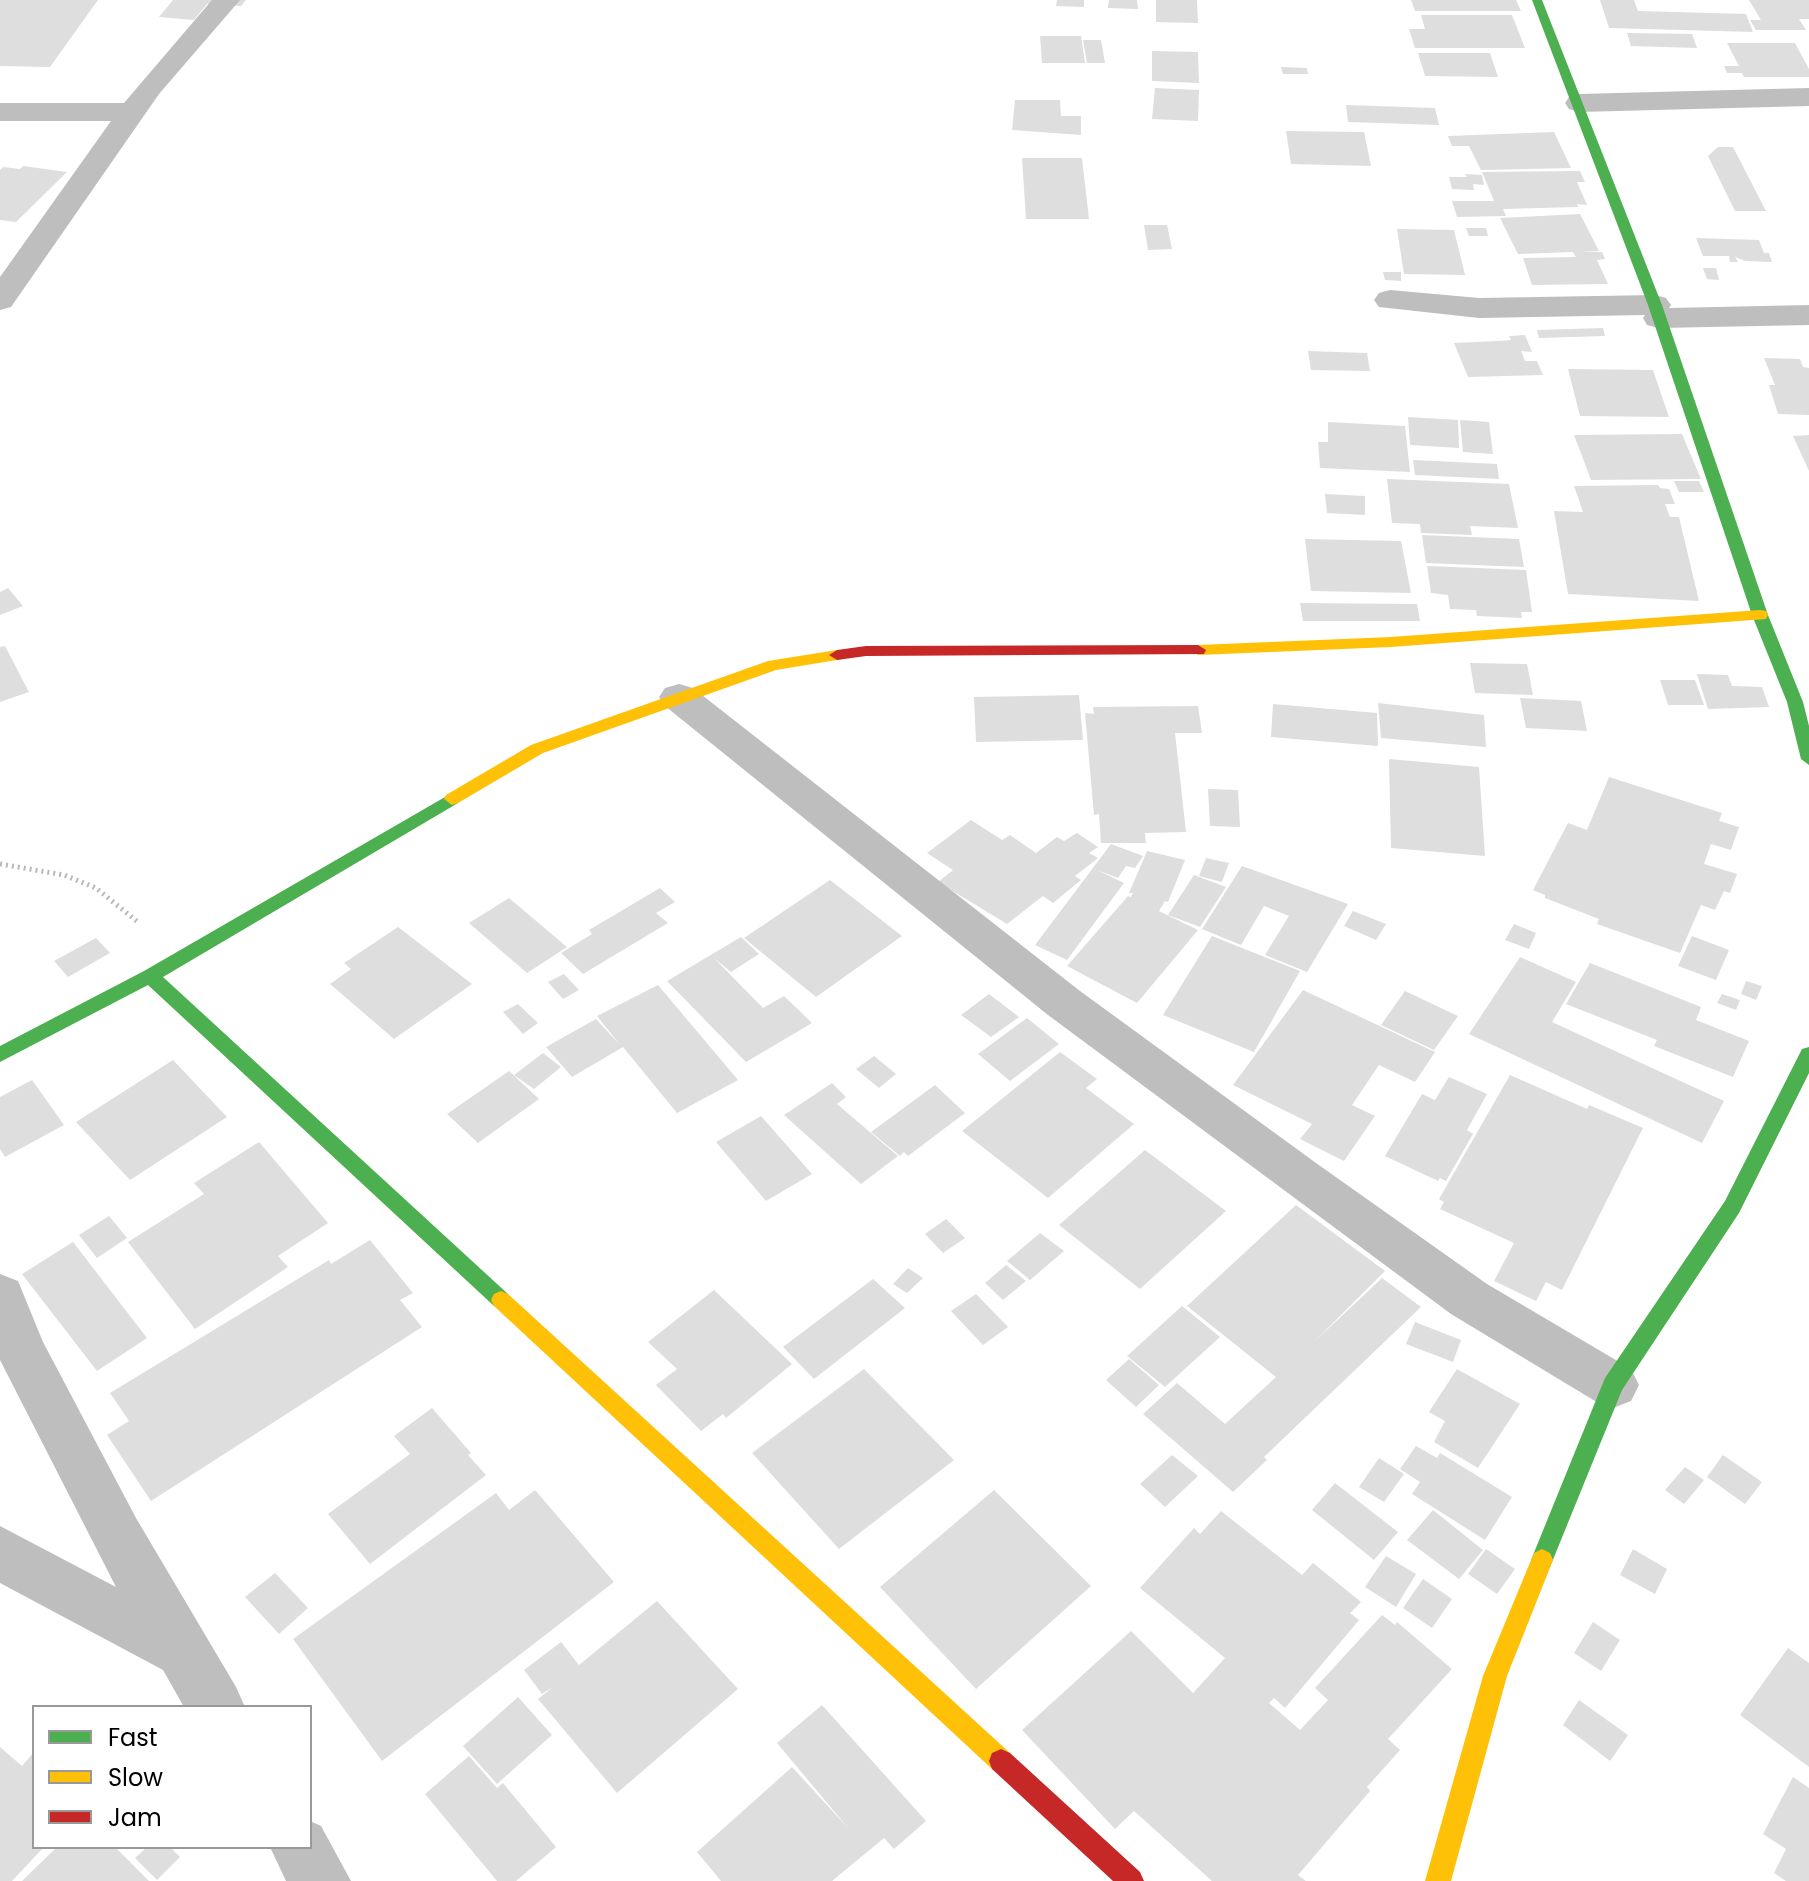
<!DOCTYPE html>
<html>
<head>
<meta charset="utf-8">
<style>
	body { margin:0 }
	#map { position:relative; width:1809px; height:1881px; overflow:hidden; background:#fff; font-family:Poppins,sans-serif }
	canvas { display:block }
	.legend { position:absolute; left:32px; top:1705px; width:280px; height:144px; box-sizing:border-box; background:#fff; border:2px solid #999; margin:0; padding:10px 14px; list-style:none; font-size:24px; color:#000 }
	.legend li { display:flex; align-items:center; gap:16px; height:40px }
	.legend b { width:40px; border:2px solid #999 }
</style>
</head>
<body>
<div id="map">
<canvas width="1809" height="1881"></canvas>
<ul class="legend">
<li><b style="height:10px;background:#4caf50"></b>Fast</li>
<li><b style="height:10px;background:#ffc107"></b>Slow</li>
<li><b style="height:10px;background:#c62828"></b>Jam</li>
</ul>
</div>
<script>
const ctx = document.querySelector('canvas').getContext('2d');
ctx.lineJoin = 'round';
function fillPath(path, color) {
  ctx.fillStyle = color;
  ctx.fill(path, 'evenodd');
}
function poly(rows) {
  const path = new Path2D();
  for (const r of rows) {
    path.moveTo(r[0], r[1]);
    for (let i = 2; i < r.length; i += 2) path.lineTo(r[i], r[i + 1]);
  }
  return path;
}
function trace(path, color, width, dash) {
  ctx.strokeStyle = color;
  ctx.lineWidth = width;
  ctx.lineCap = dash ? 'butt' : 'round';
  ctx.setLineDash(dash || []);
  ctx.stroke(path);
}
const building = poly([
	[0,0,98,0,50,67,0,66],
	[173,0,246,0,241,6,207,4,194,20,159,17],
	[1057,0,1084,0,1084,7,1056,6],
	[1109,0,1137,0,1138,9,1108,8],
	[1156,0,1197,0,1198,23,1156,22],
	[1411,0,1516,0,1521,11,1415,11],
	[1600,0,1634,0,1638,11,1746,14,1753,32,1609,28],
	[1749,0,1809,0,1809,19,1799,19,1806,30,1756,30,1750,20,1761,20],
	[1421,15,1512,15,1525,48,1415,48,1409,29,1425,29],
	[1627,33,1692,34,1697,48,1631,46],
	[1040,36,1081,36,1085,63,1042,63],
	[1083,40,1101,40,1105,63,1087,63],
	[1727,43,1795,43,1809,69,1809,77,1744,77,1742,73,1727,73,1724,66,1739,66],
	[1152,51,1198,52,1199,83,1152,81],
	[1418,53,1490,53,1498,77,1425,76],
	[1281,67,1307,68,1308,74,1283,74],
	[1155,88,1199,90,1198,121,1152,119],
	[1015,100,1060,100,1061,116,1081,116,1081,135,1012,130],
	[1346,105,1435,108,1439,125,1348,122],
	[1286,131,1364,132,1371,166,1291,164],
	[1554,132,1571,168,1481,170,1469,146,1452,146,1448,136],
	[1718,147,1733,147,1766,211,1735,211,1708,156],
	[1022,158,1082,158,1089,219,1026,219],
	[23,166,67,172,16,222,0,220,0,170,3,167,20,169],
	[1580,171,1585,182,1577,182,1587,205,1577,204,1578,207,1503,209,1506,216,1457,217,1452,201,1494,201,1482,172],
	[1465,174,1482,175,1484,185,1473,184,1474,190,1452,189,1449,177,1467,177],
	[1580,214,1599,251,1581,252,1602,252,1605,259,1597,260,1608,284,1532,285,1523,258,1576,257,1573,252,1518,254,1500,218],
	[1144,225,1167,225,1172,249,1148,250],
	[1466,228,1486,228,1488,236,1469,236],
	[1397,229,1454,230,1465,275,1404,274],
	[1696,238,1759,240,1764,253,1769,253,1772,262,1745,261,1735,257,1738,262,1730,262,1729,256,1703,256],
	[1703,268,1716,268,1719,280,1707,279],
	[1383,272,1401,272,1401,281,1385,280],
	[1603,328,1605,336,1539,338,1537,330],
	[1525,335,1532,352,1521,351,1525,361,1537,361,1543,375,1468,377,1454,343,1498,341,1511,340,1509,336],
	[1308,351,1367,353,1370,371,1311,370],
	[1764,358,1800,359,1803,367,1809,368,1809,415,1778,414,1769,385,1775,385],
	[1568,369,1653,370,1669,417,1580,416],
	[1408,417,1458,420,1459,448,1410,445],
	[1460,420,1489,422,1493,454,1463,452],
	[1328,422,1405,426,1410,472,1320,468,1318,442,1328,442],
	[1682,434,1701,479,1591,480,1574,435],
	[1809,435,1809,471,1793,436],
	[1413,460,1497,464,1499,479,1415,475],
	[1387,479,1509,484,1518,528,1470,526,1472,535,1421,533,1420,524,1392,523],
	[1674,481,1699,481,1704,492,1679,492],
	[1658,485,1660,488,1669,489,1675,504,1665,504,1670,517,1679,517,1699,601,1568,594,1554,511,1583,512,1574,486],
	[1325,494,1365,496,1365,515,1327,513],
	[1422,535,1519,539,1524,567,1426,563],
	[1305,539,1401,541,1411,593,1311,591],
	[1427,566,1526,570,1532,612,1521,612,1522,618,1477,616,1476,610,1450,609,1448,595,1431,593],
	[8,588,23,606,0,615,0,592],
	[1300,603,1417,604,1420,621,1303,621],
	[5,646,29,692,0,702,0,647],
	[1470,663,1527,664,1533,695,1475,693],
	[1697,674,1728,675,1732,686,1762,687,1769,707,1708,709],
	[1660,680,1695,680,1704,705,1668,705],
	[1079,695,1083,740,976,742,974,697],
	[1520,698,1581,701,1587,731,1526,728],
	[1378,703,1484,715,1486,747,1381,738],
	[1273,704,1377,713,1378,746,1271,737],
	[1198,706,1202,733,1175,733,1186,832,1145,833,1146,843,1101,843,1099,814,1094,815,1085,713,1094,714,1093,707],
	[1389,759,1479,767,1485,856,1391,848],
	[1609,777,1722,813,1719,821,1739,827,1731,850,1711,844,1704,864,1737,874,1730,893,1724,891,1715,910,1701,905,1680,953,1597,924,1599,919,1545,898,1545,895,1533,890,1568,823,1587,830],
	[1208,789,1238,790,1240,827,1210,826],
	[971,820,1002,840,1010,835,1036,853,1057,837,1064,841,1077,833,1098,847,1089,853,1098,858,1075,876,1081,880,1053,903,1043,896,1007,924,938,882,953,870,927,853],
	[1111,844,1143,856,1135,868,1126,866,1118,878,1097,870,1124,883,1067,960,1035,945],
	[1147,851,1185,860,1168,902,1165,901,1159,911,1198,930,1137,1003,1067,966,1128,896,1131,897,1133,893,1129,893],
	[1206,858,1229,863,1222,882,1199,876],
	[1242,866,1348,904,1307,972,1265,955,1289,916,1264,906,1241,945,1202,929],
	[1194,875,1226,887,1200,927,1168,915],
	[830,880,902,936,816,997,744,938],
	[660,888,675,902,656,913,668,923,583,974,561,953,592,934,589,930],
	[509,898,567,947,527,973,469,923],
	[1353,911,1386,924,1376,940,1344,926],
	[1514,924,1536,933,1529,949,1505,940],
	[398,927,472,984,394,1039,330,984,351,969,344,963],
	[1212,936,1300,971,1254,1052,1163,1015],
	[1692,936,1729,950,1716,980,1678,966],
	[741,937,759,954,731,972,714,958,763,1008,784,996,812,1023,746,1062,667,981],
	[96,938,110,953,68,977,54,961],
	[1520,957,1576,982,1552,1022,1724,1101,1702,1143,1469,1034],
	[1590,963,1701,1007,1696,1020,1749,1041,1733,1077,1654,1046,1657,1040,1566,1004],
	[564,974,579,990,563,999,548,982],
	[1746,981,1762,986,1756,1000,1741,994],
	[658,985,738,1080,677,1113,623,1047,572,1077,546,1047,596,1019,620,1045,597,1016],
	[1303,990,1435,1052,1415,1082,1379,1065,1352,1105,1375,1116,1344,1161,1300,1139,1312,1124,1233,1085],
	[1405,991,1458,1016,1434,1050,1381,1025],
	[989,994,1019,1017,991,1037,961,1015],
	[1722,994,1740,1000,1736,1010,1717,1003],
	[518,1004,538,1023,523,1034,503,1012],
	[1027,1018,1059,1044,1010,1081,978,1054],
	[1060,1052,1097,1079,1086,1088,1134,1124,1048,1198,962,1131],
	[543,1053,561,1067,534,1089,514,1075],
	[874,1056,896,1074,879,1088,856,1069],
	[173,1060,227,1117,130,1180,76,1122],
	[509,1071,539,1099,478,1143,447,1114],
	[1510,1075,1587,1109,1589,1105,1643,1128,1562,1290,1546,1282,1536,1301,1494,1281,1514,1243,1440,1209,1444,1202,1439,1199],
	[1449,1077,1487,1094,1467,1130,1473,1134,1446,1181,1440,1178,1438,1181,1385,1156,1422,1094,1435,1100],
	[32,1080,64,1125,5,1157,0,1149,0,1097],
	[832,1083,846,1097,837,1104,898,1156,861,1184,784,1115],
	[935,1085,965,1113,908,1156,904,1152,900,1156,871,1132],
	[761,1116,812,1174,766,1201,716,1142],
	[259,1142,328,1223,278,1256,288,1267,195,1329,128,1242,204,1194,194,1183],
	[1145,1150,1226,1211,1140,1289,1059,1225],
	[1296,1205,1385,1271,1314,1342,1382,1278,1421,1307,1264,1457,1267,1460,1233,1492,1143,1414,1177,1383,1225,1424,1276,1377,1187,1306],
	[109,1216,127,1238,97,1258,79,1235],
	[946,1219,965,1238,943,1253,925,1234],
	[1040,1233,1064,1251,1030,1280,1007,1261],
	[370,1240,413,1293,400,1300,422,1327,151,1501,107,1435,129,1421,110,1393,329,1260,331,1264],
	[73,1242,147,1338,97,1371,22,1274],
	[1006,1265,1026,1281,1003,1300,985,1283],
	[908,1268,923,1278,907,1293,893,1284],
	[873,1279,905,1308,814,1379,783,1347],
	[714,1290,792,1364,726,1418,723,1414,701,1431,656,1385,677,1369,648,1342],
	[976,1294,1008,1327,983,1345,951,1311],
	[1182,1306,1220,1337,1165,1387,1127,1356],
	[1415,1322,1461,1340,1453,1362,1406,1344],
	[1129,1359,1159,1385,1136,1407,1106,1380],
	[864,1369,954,1460,839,1549,752,1453],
	[1457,1369,1520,1404,1478,1468,1434,1442,1445,1421,1429,1412],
	[432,1408,471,1453,468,1455,486,1475,370,1564,328,1514,410,1454,394,1436],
	[1416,1446,1437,1458,1440,1453,1512,1497,1485,1540,1412,1494,1420,1482,1400,1469],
	[1172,1455,1198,1476,1165,1507,1140,1484],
	[1723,1455,1762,1482,1745,1504,1707,1477],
	[1379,1458,1404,1474,1384,1502,1359,1487],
	[1685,1467,1704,1480,1684,1504,1665,1490],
	[1335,1483,1398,1532,1374,1560,1312,1510],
	[535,1490,614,1582,382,1761,293,1639,496,1493,509,1510],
	[994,1490,1091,1586,976,1689,880,1587],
	[1433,1510,1483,1550,1459,1579,1407,1540],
	[1221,1511,1302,1575,1313,1563,1361,1602,1350,1613,1359,1620,1285,1708,1274,1698,1269,1703,1300,1730,1328,1700,1315,1688,1382,1615,1395,1625,1397,1622,1452,1669,1388,1739,1400,1750,1367,1787,1370,1791,1298,1875,1306,1881,1212,1881,1134,1811,1115,1829,1022,1730,1131,1631,1193,1693,1225,1658,1140,1588,1194,1528,1200,1534],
	[1486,1549,1515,1569,1497,1594,1468,1574],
	[1633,1549,1667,1569,1655,1594,1620,1575],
	[1386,1556,1416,1574,1396,1607,1365,1587],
	[275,1573,308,1608,279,1634,245,1597],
	[1423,1579,1452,1599,1432,1628,1403,1608],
	[657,1601,738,1689,617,1793,538,1699,553,1687,542,1694,524,1670,561,1642,579,1665],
	[1593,1622,1620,1640,1601,1671,1574,1653],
	[1788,1648,1809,1663,1809,1767,1740,1715],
	[518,1697,552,1735,497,1784,463,1746],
	[1579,1700,1628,1735,1610,1761,1563,1725],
	[822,1705,926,1821,894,1849,884,1838,832,1881,721,1881,697,1852,792,1767,849,1829,777,1743],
	[0,1747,22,1766,34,1752,34,1847,44,1847,12,1881,0,1881],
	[469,1756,497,1788,503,1783,556,1847,516,1881,497,1881,425,1794],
	[1793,1777,1809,1788,1809,1881,1786,1881,1774,1873,1786,1849,1763,1834],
	[57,1847,115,1847,149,1881,22,1881],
	[147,1847,170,1847,180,1857,157,1880,135,1858]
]);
const path = poly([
	[0,864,64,875,96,888,139,923]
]);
const street = poly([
	[212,0,240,0,159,94,11,307,0,310,0,277,111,121,0,121,0,103,124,103,212,0],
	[1809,88,1809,106,1579,112,1569,109,1565,103,1569,97,1579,94,1809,88],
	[1390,290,1479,298,1655,295,1666,298,1671,305,1669,308,1809,305,1809,325,1659,328,1647,325,1643,318,1645,315,1479,318,1379,307,1374,300,1379,293,1390,290],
	[679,684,693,688,1080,991,1316,1163,1487,1284,1631,1369,1639,1385,1631,1401,1613,1408,1595,1401,1451,1314,1048,1015,665,706,659,697,665,688,679,684],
	[0,1274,18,1281,43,1342,136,1518,236,1687,245,1707,184,1707,163,1670,0,1583,0,1526,116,1587,0,1360,0,1274],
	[310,1821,321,1826,351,1881,286,1881,270,1847,310,1847,310,1821]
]);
const fast = poly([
	[1532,0,1542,0,1662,305,1768,615,1803,702,1809,726,1809,765,1801,759,1787,702,1752,615,1648,305,1532,0],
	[452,793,458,795,460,799,458,803,163,977,508,1294,511,1300,508,1306,501,1309,494,1306,148,985,0,1062,0,1046,144,971,452,793],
	[1809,1047,1809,1073,1739,1213,1622,1390,1550,1567,1542,1571,1534,1567,1531,1560,1605,1378,1725,1201,1802,1049,1809,1047]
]);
const slow = poly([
	[1760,610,1766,611,1768,615,1766,619,1391,647,1198,655,1190,650,1198,645,1391,637,1760,610],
	[837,650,845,655,843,659,776,670,543,753,458,803,452,805,444,799,446,795,531,745,768,661,837,650],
	[501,1291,508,1294,1010,1753,1013,1761,1010,1769,1001,1773,992,1769,494,1306,491,1300,494,1294,501,1291],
	[1542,1549,1550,1553,1553,1560,1507,1676,1451,1881,1425,1881,1483,1676,1534,1553,1542,1549]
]);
const jam = poly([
	[1198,645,1206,650,1204,654,866,656,837,660,829,655,837,650,866,646,1198,645],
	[1001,1749,1010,1753,1140,1872,1144,1881,1113,1881,992,1769,989,1761,992,1753,1001,1749]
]);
fillPath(building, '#dedede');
trace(path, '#b9b9b9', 5, [2, 4]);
fillPath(street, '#bebebe');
fillPath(fast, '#4caf50');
fillPath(slow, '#ffc107');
fillPath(jam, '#c62828');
</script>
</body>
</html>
